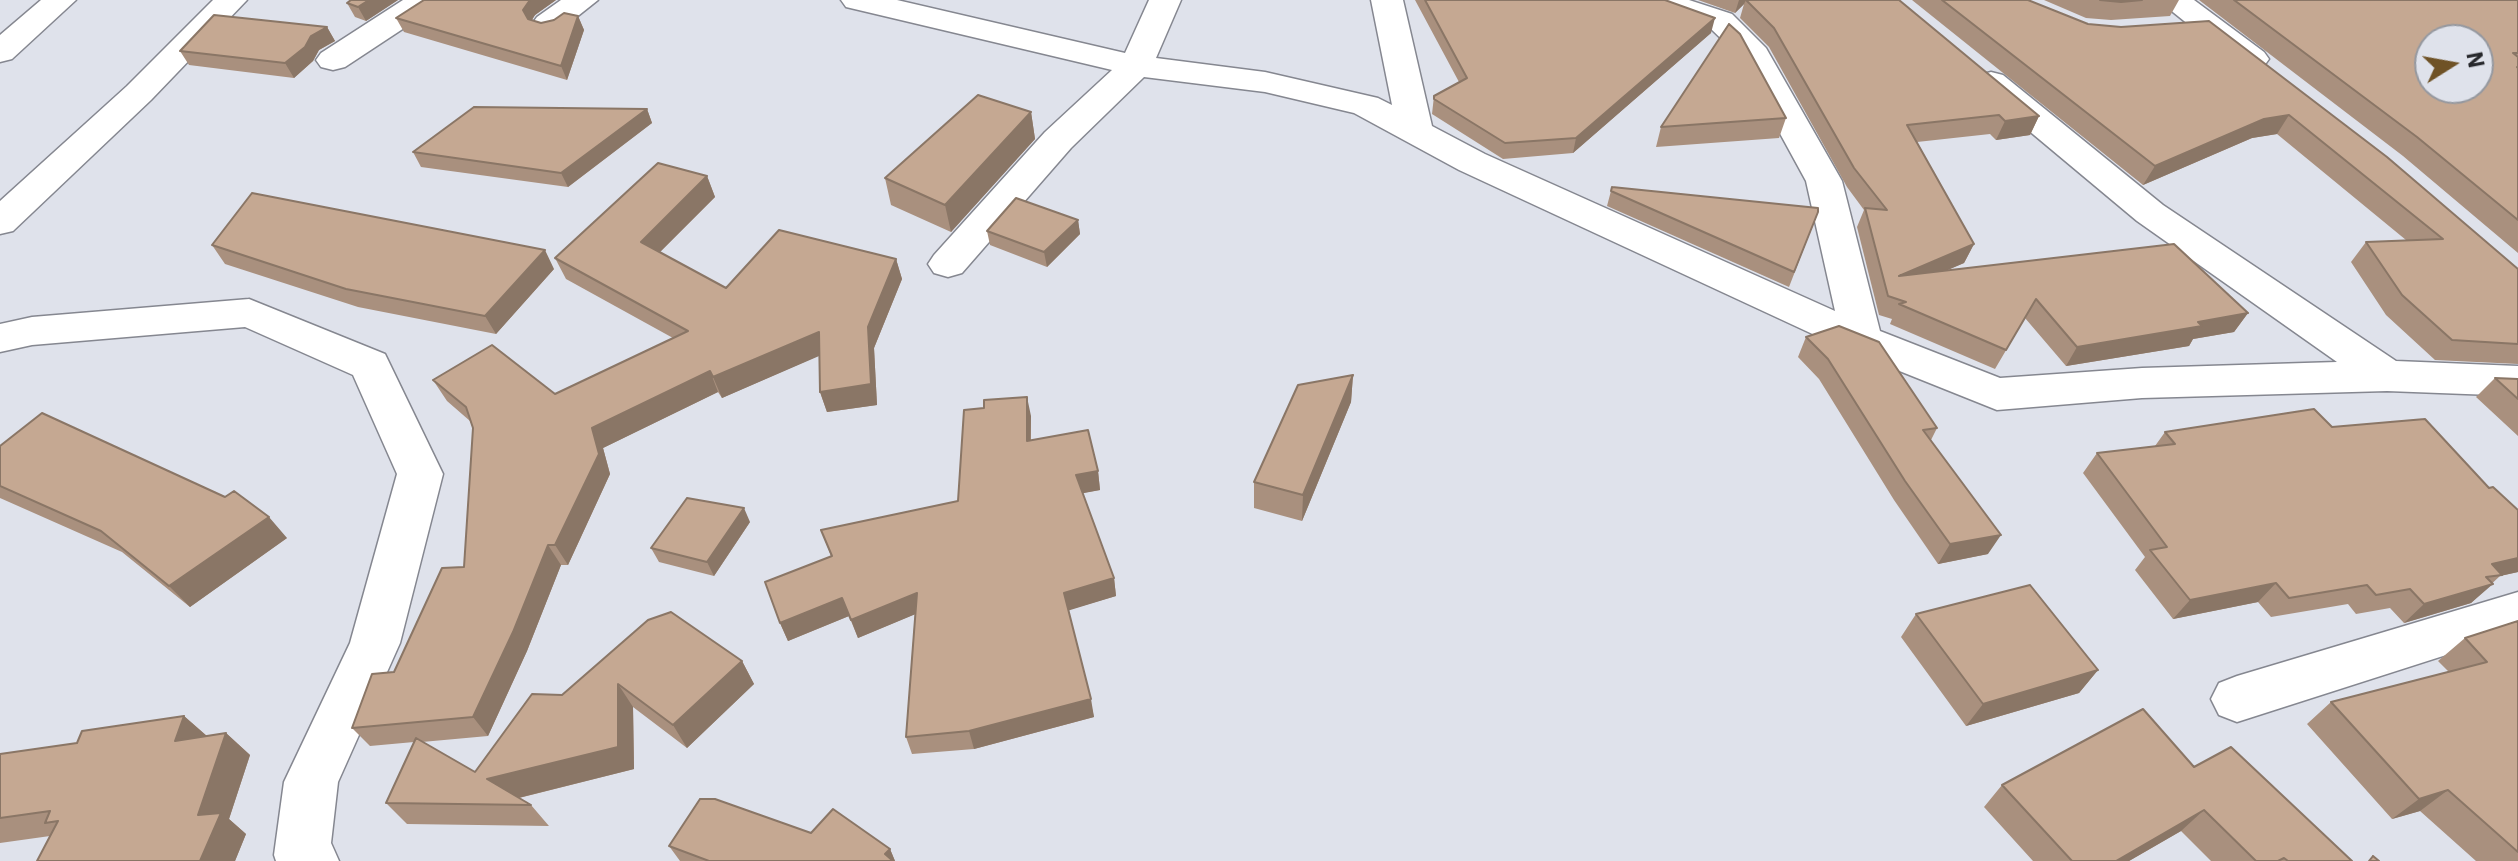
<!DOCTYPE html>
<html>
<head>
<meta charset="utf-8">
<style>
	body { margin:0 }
	#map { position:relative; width:2518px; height:861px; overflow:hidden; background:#dfe2eb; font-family:"IBM Plex Sans",sans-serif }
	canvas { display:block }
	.north { position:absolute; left:2414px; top:24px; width:80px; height:80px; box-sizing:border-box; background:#dfe2eb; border:2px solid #95989f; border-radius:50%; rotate:79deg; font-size:22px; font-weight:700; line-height:32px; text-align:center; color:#27282c }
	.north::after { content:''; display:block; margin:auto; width:28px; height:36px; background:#6f5226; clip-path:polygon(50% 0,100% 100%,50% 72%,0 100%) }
</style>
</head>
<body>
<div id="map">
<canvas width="2518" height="861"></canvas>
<div class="north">N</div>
</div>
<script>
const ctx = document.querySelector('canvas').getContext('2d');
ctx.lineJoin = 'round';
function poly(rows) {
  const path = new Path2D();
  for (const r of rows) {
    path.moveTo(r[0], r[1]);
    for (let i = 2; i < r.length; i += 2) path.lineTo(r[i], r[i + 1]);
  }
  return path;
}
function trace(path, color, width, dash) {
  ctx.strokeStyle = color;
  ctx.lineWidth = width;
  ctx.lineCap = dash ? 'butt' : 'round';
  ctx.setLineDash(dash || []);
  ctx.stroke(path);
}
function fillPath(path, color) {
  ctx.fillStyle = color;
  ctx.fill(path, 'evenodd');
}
const minor = poly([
	[41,0,76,0,12,59,0,62,0,35,41,0],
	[213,0,247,0,151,100,13,231,0,234,0,201,127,86,213,0],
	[403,0,441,0,436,7,345,67,333,70,321,67,316,60,321,53,403,0],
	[561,0,598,0,559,31,548,34,537,31,532,24,537,17,561,0],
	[841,0,897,0,1125,53,1149,0,1181,0,1156,58,1265,72,1378,98,1392,105,1371,0,1403,0,1432,126,1485,154,1835,311,1806,181,1736,53,1710,28,1647,7,1642,0,1689,0,1732,14,1766,48,1842,181,1880,331,2000,378,2142,368,2337,362,2137,221,1979,89,1974,82,1979,75,1991,72,2003,75,2163,205,2396,361,2518,366,2518,396,2387,391,2142,398,1997,410,1847,350,1459,170,1354,113,1265,92,1144,77,1071,148,962,273,948,277,934,273,928,264,934,255,1045,132,1112,70,846,7,841,0],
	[2158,0,2194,0,2264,52,2269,59,2264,66,2252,69,2240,66,2158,0],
	[249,299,385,354,443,474,400,643,338,782,331,843,339,861,276,861,274,855,284,782,350,643,397,474,353,375,245,327,32,345,0,352,0,324,32,317,249,299],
	[2518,592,2518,632,2237,722,2219,715,2211,699,2219,683,2237,676,2518,592]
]);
const wall = poly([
	[398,0,366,21,355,17,347,3],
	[424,0,556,0,535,15,532,20,541,23,578,16,584,30,567,80,404,32,396,18],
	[1415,0,1665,0,1711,33,1573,153,1503,159,1432,114,1434,96,1459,82],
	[1698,0,1899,0,2039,116,2030,135,1996,140,1990,134,1917,142,1974,244,1964,263,1947,270,2248,313,2234,332,2193,339,2189,346,2066,366,2025,318,1995,369,1890,324,1892,319,1879,315,1857,227,1864,210,1847,187,1769,47,1740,18,1744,4,1735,13],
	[1912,0,2028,0,2088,24,2121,27,2209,21,2518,269,2518,364,2435,360,2386,315,2351,262,2366,242,2406,240,2277,134,2252,138,2143,185],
	[2044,0,2179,0,2170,16,2111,20,2086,18],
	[2199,0,2518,0,2518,253,2403,156],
	[327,27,335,41,319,50,313,61,294,78,189,65,180,51],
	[647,109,652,123,568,187,421,167,413,152],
	[1031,112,1035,139,951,232,891,205,885,178],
	[1786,118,1779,138,1656,147,1661,127],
	[707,176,715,197,660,252,726,288,896,259,902,279,874,348,877,405,827,412,820,392,820,355,722,398,718,392,603,448,610,474,568,565,561,565,527,651,488,736,422,742,475,772,562,695,742,661,754,684,687,748,633,707,634,769,519,798,531,805,549,826,407,824,386,803,414,742,370,746,352,728,394,672,464,567,473,428,470,421,447,401,433,380,555,394,673,338,566,279,555,258],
	[1612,187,1818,212,1789,287,1607,206],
	[1078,220,1080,234,1047,267,990,245,987,231],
	[212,245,554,269,496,334,358,307,225,264],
	[1806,337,1937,428,1931,440,1988,554,1938,564,1894,500,1819,379,1798,357],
	[1353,375,1351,402,1302,521,1254,508,1254,482],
	[2495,378,2518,379,2518,436,2476,397],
	[1031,416,1031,440,1098,471,1100,490,1082,493,1114,578,1116,596,1068,610,1094,717,974,749,912,754,906,737,915,614,858,638,849,616,788,641,780,623,831,556,821,530,958,501],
	[2332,427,2518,572,2500,576,2471,603,2404,623,2390,608,2356,614,2348,604,2271,617,2258,602,2173,619,2135,570,2145,557,2083,473,2097,453,2155,446,2165,432],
	[0,446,287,538,190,607,122,552,0,498],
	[750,522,714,576,659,562,651,548],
	[1916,614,2098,670,2079,693,1966,726,1901,637],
	[2518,621,2518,861,2476,861,2420,811,2392,819,2307,724,2331,702,2449,672,2438,661,2465,638],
	[184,716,207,736,226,733,250,755,229,819,246,834,235,861,37,861,50,836,0,843,0,754,77,743],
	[2194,767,2352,861,2211,861,2181,831,2129,861,2033,861,1984,807,2002,785],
	[669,846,890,849,895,861,680,861]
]);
const shadedWall = poly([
	[369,0,398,0,366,21,358,7],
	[530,0,556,0,535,15,529,24,523,10],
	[1739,0,1746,0,1744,4,1735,13],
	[578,16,584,30,567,80,561,66],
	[1715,18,1711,33,1573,153,1576,138],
	[327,27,335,41,319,50,313,61,294,78,285,63,311,36],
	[647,109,652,123,568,187,561,173],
	[1031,112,1035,139,951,232,945,205],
	[2289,115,2277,134,2252,138,2143,185,2155,166,2264,119],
	[2039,116,2030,135,1996,140,2005,121],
	[707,176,715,197,650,262,641,242],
	[1078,220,1080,234,1047,267,1044,252],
	[1974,244,1964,263,1890,295,1899,276],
	[545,250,554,269,496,334,485,316],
	[896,259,902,279,874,348,877,405,827,412,820,392,868,327],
	[2248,313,2234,332,2193,339,2189,346,2066,366,2077,347,2198,322],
	[819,332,826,353,722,398,713,377],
	[710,371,718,392,603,448,610,474,568,565,555,545,592,428],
	[1353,375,1351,402,1302,521,1303,495],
	[1027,397,1031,416,1030,460,1027,441],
	[1098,471,1100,490,1079,494,1076,475],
	[744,508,750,522,714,576,707,562],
	[269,517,287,538,190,607,169,586],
	[2001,535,1988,554,1938,564,1950,544],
	[548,545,561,565,527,651,488,736,473,717],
	[2518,558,2518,572,2500,576,2502,575,2492,564],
	[1114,578,1116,596,1067,611,1064,593],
	[2276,583,2258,602,2173,619,2190,600],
	[2493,584,2471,603,2404,623,2424,604],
	[917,593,923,611,858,638,851,620],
	[842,598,849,616,788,641,780,623],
	[742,661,754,684,687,748,673,725],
	[2098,670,2079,693,1966,726,1983,704],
	[618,684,633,707,634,769,506,801,487,779],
	[1091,699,1094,717,974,749,969,731],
	[184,716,209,738,175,741],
	[226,733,250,755,229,819,246,834,235,861,200,861,198,815],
	[2448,790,2420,811,2392,819,2419,799],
	[2204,810,2181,831,2129,861,2116,861],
	[890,849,895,861,888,861,885,854]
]);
const building = poly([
	[351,0,369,0,358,7,347,3,351,0],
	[424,0,530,0,523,10,528,19,541,23,554,20,564,13,578,16,561,66,396,18,424,0],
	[1425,0,1665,0,1715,18,1576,138,1505,143,1434,99,1434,96,1467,78,1425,0],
	[1746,0,1899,0,2039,116,2005,121,1999,115,1907,125,1974,244,1899,276,2174,244,2248,313,2198,322,2202,326,2077,347,2036,299,2006,350,1899,304,1906,302,1888,296,1865,208,1887,210,1854,168,1774,28,1746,0],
	[1942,0,2028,0,2088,24,2121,27,2209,21,2387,157,2518,269,2518,344,2452,340,2402,295,2366,242,2443,239,2289,115,2264,119,2155,166,1942,0],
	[2100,0,2142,0,2121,2,2100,0],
	[2234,0,2518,0,2518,53,2513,53,2518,57,2518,67,2517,67,2518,68,2518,220,2417,137,2234,0],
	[2430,40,2478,40,2478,88,2430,88,2430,40],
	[214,15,327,27,311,36,305,47,285,63,180,51,214,15],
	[1729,24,1740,34,1786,118,1661,127,1729,24],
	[978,95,1031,112,945,205,885,178,978,95],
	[474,107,647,109,561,173,413,152,474,107],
	[658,163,707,176,641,242,726,288,779,230,896,259,868,327,871,384,820,392,819,332,713,377,710,371,592,428,599,454,555,545,548,545,513,632,473,717,352,728,372,674,394,672,442,568,464,567,473,428,466,407,433,380,492,345,555,394,688,331,555,258,658,163],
	[1612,187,1818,208,1818,212,1794,272,1611,191,1612,187],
	[252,193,545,250,485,316,346,289,212,245,252,193],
	[1016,198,1078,220,1044,252,987,231,1016,198],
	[1839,326,1879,342,1937,428,1923,430,2001,535,1950,544,1905,481,1828,359,1806,337,1839,326],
	[1353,375,1303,495,1254,482,1298,385,1353,375],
	[2495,378,2518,379,2518,399,2495,378],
	[1027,397,1027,441,1088,430,1098,471,1076,475,1114,578,1064,593,1091,699,969,731,906,737,917,593,851,620,842,598,780,623,765,582,832,556,821,530,958,501,964,410,984,408,984,400,1027,397],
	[2314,409,2332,427,2425,419,2489,488,2493,487,2518,510,2518,558,2492,564,2502,575,2486,577,2493,584,2424,604,2410,589,2376,595,2367,585,2289,598,2276,583,2190,600,2150,550,2167,547,2097,453,2175,444,2165,432,2314,409],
	[42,413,225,497,234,491,269,517,169,586,101,531,0,486,0,446,42,413],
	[687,498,744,508,707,562,651,548,687,498],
	[2030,585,2098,670,1983,704,1916,614,2030,585],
	[671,612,742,661,673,725,618,684,618,747,487,779,531,805,386,803,416,738,475,772,532,694,562,695,648,620,671,612],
	[2518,621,2518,852,2448,790,2419,799,2331,702,2487,662,2465,638,2518,621],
	[2143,709,2194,767,2231,747,2352,861,2288,861,2284,858,2278,861,2256,861,2204,810,2116,861,2072,861,2002,785,2143,709],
	[184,716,175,741,226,733,198,815,221,813,200,861,37,861,58,821,45,823,50,811,0,818,0,754,77,743,82,731,184,716],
	[700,799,715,799,811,833,833,809,890,849,885,854,893,861,709,861,669,846,700,799],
	[2373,856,2379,861,2369,861,2373,856]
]);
trace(minor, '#858790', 3);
fillPath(minor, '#fff');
fillPath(wall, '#a9907e');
fillPath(shadedWall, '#8a7666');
fillPath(building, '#c5a892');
trace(building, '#8a7666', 2);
</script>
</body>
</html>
